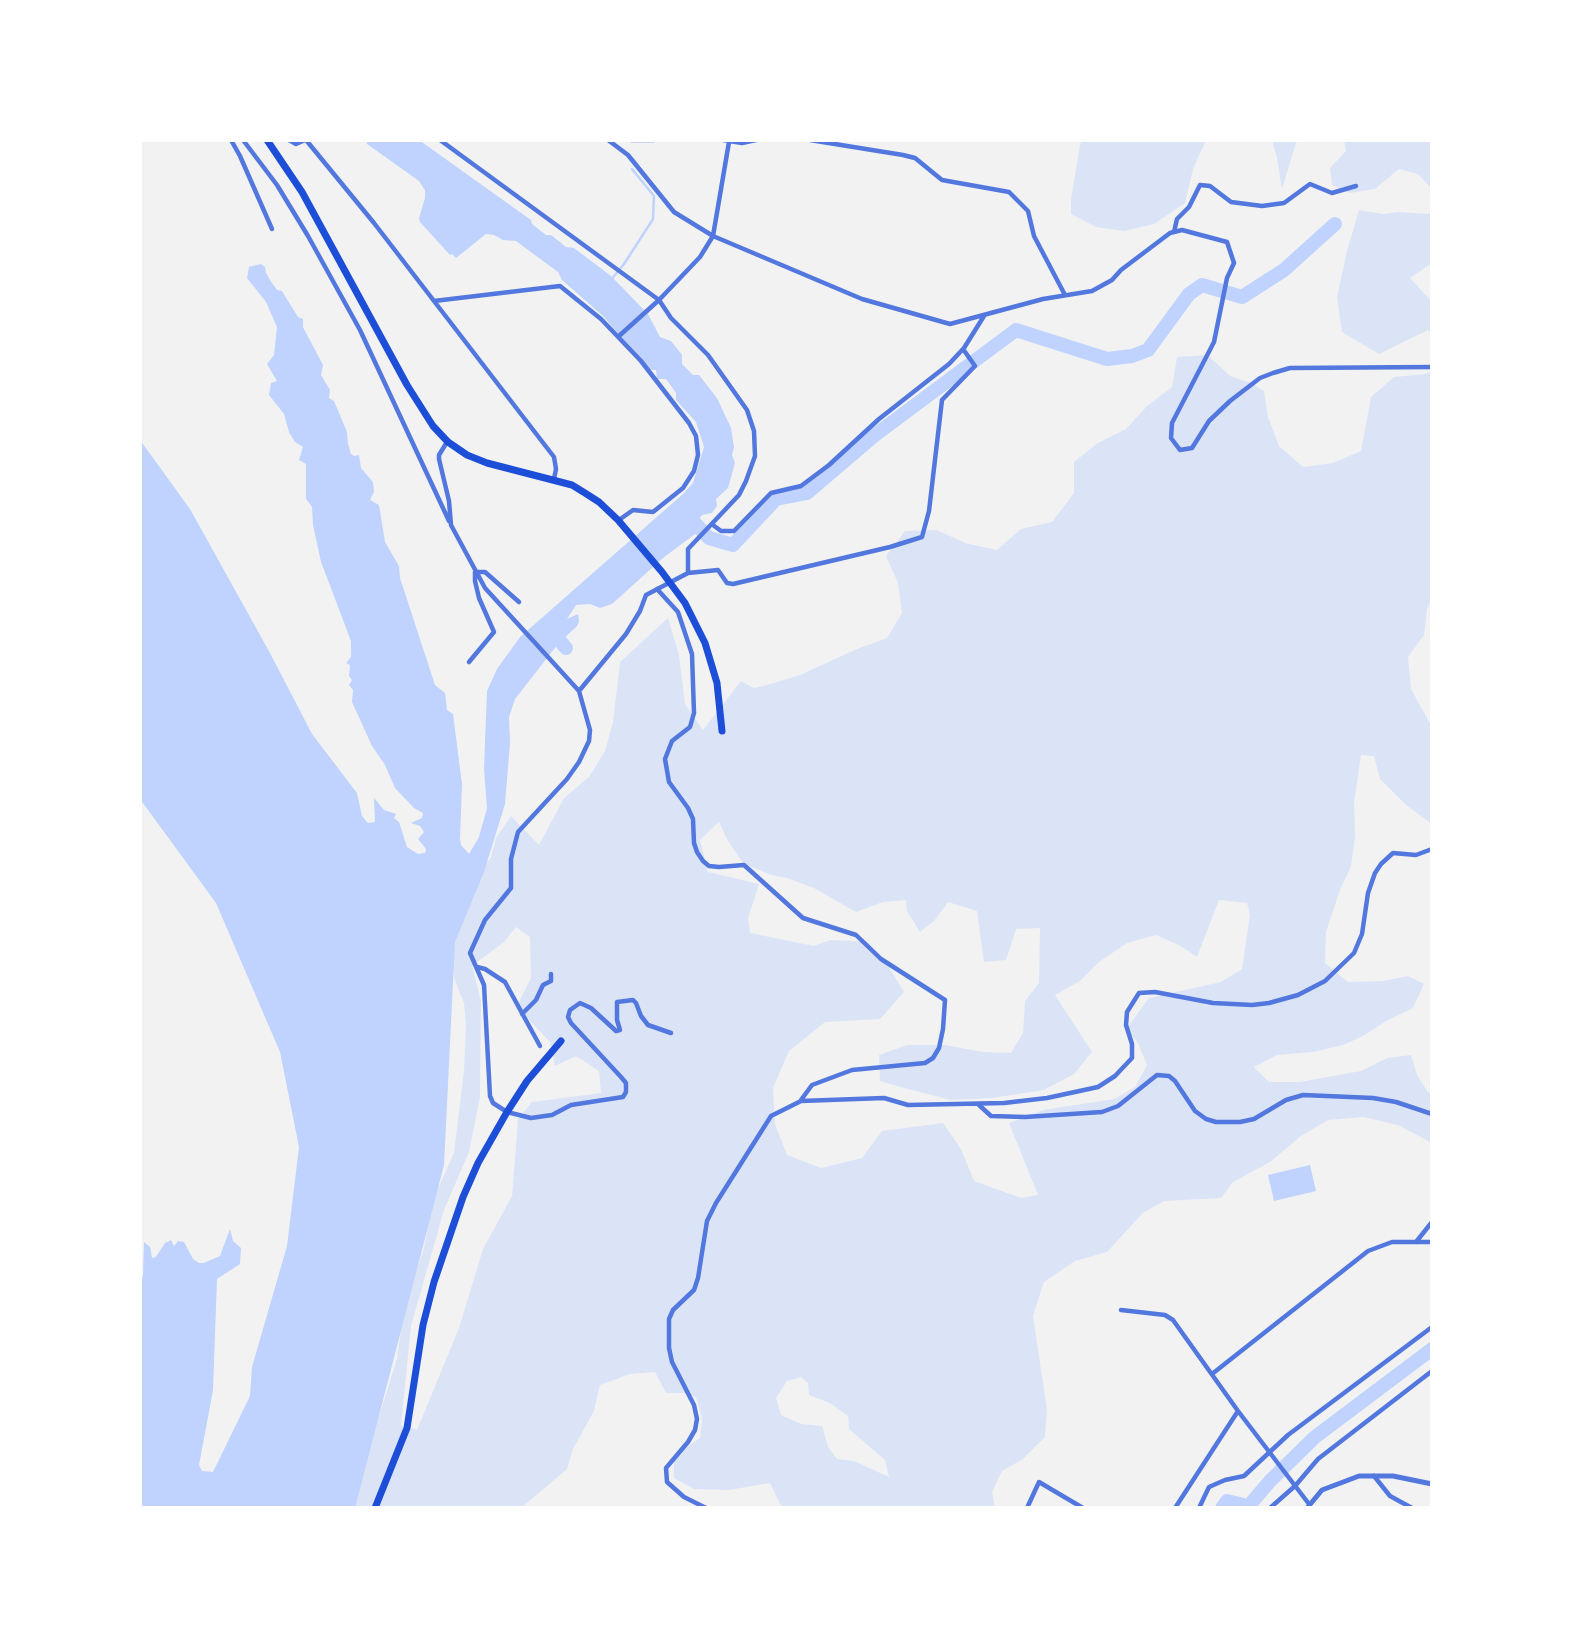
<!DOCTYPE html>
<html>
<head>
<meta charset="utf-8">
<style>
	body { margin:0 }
	#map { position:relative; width:1572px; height:1648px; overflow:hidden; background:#f2f2f2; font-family:Raleway,sans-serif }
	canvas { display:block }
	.frame { position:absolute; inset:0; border:142px solid #fff; pointer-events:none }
</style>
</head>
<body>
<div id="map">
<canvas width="1572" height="1648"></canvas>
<div class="frame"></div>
</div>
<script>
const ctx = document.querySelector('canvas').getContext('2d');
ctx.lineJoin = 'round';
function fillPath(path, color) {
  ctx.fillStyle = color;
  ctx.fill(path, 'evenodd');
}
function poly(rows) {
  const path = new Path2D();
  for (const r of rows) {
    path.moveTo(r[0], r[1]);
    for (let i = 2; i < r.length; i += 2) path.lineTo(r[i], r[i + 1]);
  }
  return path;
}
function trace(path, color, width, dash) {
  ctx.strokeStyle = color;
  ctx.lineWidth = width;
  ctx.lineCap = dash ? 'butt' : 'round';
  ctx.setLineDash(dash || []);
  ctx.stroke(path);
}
const green = poly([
	[1081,140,1206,140,1193,169,1185,203,1154,224,1124,231,1096,227,1071,214,1071,199],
	[1272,140,1297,140,1282,189,1277,158],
	[1344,140,1432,140,1432,185,1430,187,1418,174,1399,169,1375,189,1350,193,1332,185,1330,168,1346,151],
	[1359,210,1383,214,1398,212,1432,214,1432,263,1410,278,1432,302,1432,334,1428,330,1379,354,1342,332,1337,297,1347,251],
	[1208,355,1230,376,1251,383,1264,391,1268,417,1279,446,1303,467,1333,463,1361,451,1371,397,1394,377,1425,374,1432,371,1432,597,1427,609,1424,635,1408,657,1411,689,1432,727,1432,824,1406,805,1380,779,1374,756,1361,755,1354,803,1355,837,1351,866,1340,890,1326,932,1325,963,1348,982,1383,981,1408,976,1424,984,1413,1008,1388,1020,1361,1037,1343,1045,1313,1052,1277,1055,1254,1067,1269,1082,1300,1082,1361,1071,1387,1058,1411,1055,1417,1075,1427,1091,1432,1095,1432,1143,1398,1125,1363,1117,1328,1120,1301,1136,1270,1162,1233,1182,1221,1198,1164,1201,1143,1213,1107,1252,1075,1261,1044,1282,1033,1316,1047,1410,1045,1437,1023,1459,1002,1471,992,1492,995,1508,782,1508,770,1483,729,1490,694,1489,674,1478,674,1456,700,1438,702,1418,696,1397,684,1393,666,1393,655,1372,630,1374,600,1385,594,1411,573,1449,567,1469,521,1508,350,1508,397,1359,404,1307,424,1248,432,1202,454,1153,464,1070,466,1028,464,1003,454,978,452,952,454,928,478,877,491,857,496,838,511,816,539,845,564,798,589,777,605,751,613,722,620,662,668,618,679,655,685,704,703,730,741,681,754,688,767,685,800,675,857,649,887,638,902,613,898,583,886,556,905,531,937,530,965,543,997,550,1021,529,1052,522,1074,493,1074,462,1098,443,1126,429,1147,406,1172,387,1177,357],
	[719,822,728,841,743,863,771,875,787,878,814,888,856,912,883,902,906,900,907,911,920,932,934,921,948,902,977,911,984,962,1006,960,1016,929,1040,928,1039,983,1025,1001,1023,1033,1011,1053,983,1052,945,1045,907,1045,879,1055,880,1081,904,1088,951,1100,992,1098,1044,1090,1074,1074,1092,1052,1055,995,1080,981,1099,962,1127,943,1156,935,1179,945,1197,957,1219,900,1247,903,1250,915,1242,969,1221,982,1149,998,1126,1029,1138,1043,1147,1065,1135,1087,1114,1099,1043,1110,1009,1123,1038,1195,1021,1198,974,1181,961,1149,943,1123,882,1131,862,1158,821,1168,787,1155,775,1124,773,1088,789,1051,825,1022,880,1019,904,992,889,967,868,942,830,940,814,946,750,933,748,918,759,884,708,872,700,840],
	[516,927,530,937,531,978,518,1004,529,1020,550,1042,555,1066,576,1056,599,1071,601,1093,532,1102,518,1119,512,1196,483,1249,459,1328,417,1430,401,1426,411,1326,444,1210,469,1152,480,1097,481,1001,472,966,504,942],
	[801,1377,808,1383,809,1395,830,1403,848,1416,849,1429,885,1460,889,1477,854,1461,837,1459,828,1447,822,1426,801,1424,781,1415,776,1398,787,1381]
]);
const water = poly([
	[366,140,419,140,531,220,532,224,546,235,551,235,566,247,574,248,611,276,648,314,660,337,671,341,682,355,682,364,693,375,699,375,717,398,731,428,734,447,732,455,735,463,728,488,716,499,717,506,712,513,702,515,699,519,703,528,663,558,612,604,600,608,590,604,576,605,567,619,578,614,579,622,577,626,558,644,515,699,509,717,510,743,505,804,484,872,455,942,444,1165,355,1508,140,1508,140,1287,143,1275,144,1242,150,1247,152,1258,156,1257,165,1243,171,1240,174,1246,178,1241,184,1242,193,1259,199,1263,204,1263,220,1256,230,1229,233,1241,241,1248,240,1264,217,1279,213,1390,199,1465,202,1471,213,1472,250,1396,252,1367,287,1246,299,1147,280,1052,216,903,140,799,140,440,190,509,270,653,312,734,357,793,362,816,368,823,375,822,374,798,384,810,396,814,394,818,399,822,407,847,418,854,425,853,426,849,418,839,424,832,420,826,411,823,422,818,423,813,414,808,395,788,385,765,372,746,352,702,353,690,349,685,352,680,349,676,350,665,346,663,351,657,351,641,321,562,313,525,312,507,306,499,306,464,299,460,303,447,295,442,289,432,284,414,269,395,271,383,277,381,267,364,274,355,277,327,266,302,247,278,249,267,261,264,265,267,266,273,272,283,277,290,282,291,298,317,303,319,303,327,323,365,321,375,330,390,329,398,334,401,347,432,348,444,351,454,354,456,359,455,361,468,373,482,374,492,370,500,379,505,385,542,399,566,400,578,435,685,445,693,447,710,453,714,462,784,460,840,461,845,469,854,479,837,487,808,484,769,487,691,497,669,520,637,683,494,693,483,704,447,696,422,676,400,676,393,666,379,657,379,656,370,649,370,603,316,562,280,558,272,516,241,503,240,494,235,486,234,456,258,452,254,450,255,420,222,419,218,425,198,425,190,419,181,367,144],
	[1310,1165,1316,1191,1274,1201,1268,1175]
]);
const stream = poly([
	[610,281,624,264,653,219,654,196,632,169]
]);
const river = poly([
	[692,520,709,538,733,545,776,499,807,493,875,435,1016,330,1107,359,1132,356,1148,350,1189,294,1202,285,1242,297,1284,270,1335,224],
	[552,631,566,648],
	[1222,1508,1227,1501,1248,1506],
	[1247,1508,1270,1481,1315,1437,1432,1349]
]);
const minor = poly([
	[231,140,240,156,272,229],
	[243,140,277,185,308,236,360,330,449,521],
	[289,140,296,144,305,140],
	[306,140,374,223,554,457,556,469,554,479],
	[440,140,659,300,671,318,708,355,747,410,754,431,755,456,746,481,739,495,688,549,688,573],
	[608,140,628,155,674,212,713,236,862,299,950,324,1043,299,1092,291,1112,280,1121,270,1170,233,1182,230,1227,242,1234,263,1227,278,1214,342,1172,423,1171,438,1180,450,1192,448,1209,421,1230,401,1260,378,1273,373,1290,368,1432,367],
	[631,140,654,140],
	[723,140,742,143,756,140],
	[810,140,903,155,915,158,942,180,1009,192,1028,211,1034,236,1065,295],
	[1174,232,1177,219,1189,207,1200,185,1210,186,1231,202,1262,206,1284,203,1310,184,1332,193,1356,186],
	[434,301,560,286,601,319,641,361,689,423,696,436,698,455,694,471,683,488,653,512,633,510,619,520],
	[619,336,659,300,700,257,713,236,729,142],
	[447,442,439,455,439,459,449,501,451,525,458,538,485,588,579,691,590,730,589,741,579,762,567,779,518,832,511,859,511,888,485,920,470,953,484,985,490,1096,493,1103,507,1112,531,1118,552,1115,571,1105,623,1097,626,1092,626,1083,621,1077,571,1023,568,1017,570,1010,580,1003,591,1008,616,1031,620,1030,617,1020,617,1002,633,1000,636,1003,641,1016,648,1025,671,1033],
	[713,525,721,531,734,531,771,493,801,486,829,465,879,419,949,364,964,348,984,316],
	[657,589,678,612,692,654,694,713,690,727,672,741,665,759,669,782,688,808,693,819,694,843,697,852,703,861,709,866,719,867,744,865,803,918,856,935,881,959,945,1000,943,1029,939,1048,933,1058,925,1063,852,1070,812,1085,801,1100],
	[469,662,494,632,479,598,475,581,475,572,485,572,519,602],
	[579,691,626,634,640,611,646,595,688,573,718,570,727,583,733,584,890,547,922,537,929,511,942,400,975,366,963,349],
	[477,967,485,969,505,982,540,1046],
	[522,1014,536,1000,543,985,551,981,551,974],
	[979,1105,991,1116,1025,1117,1102,1112,1118,1106,1157,1075,1169,1076,1175,1081,1195,1111,1206,1119,1216,1122,1240,1122,1254,1119,1286,1100,1303,1095,1373,1098,1396,1102,1432,1114],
	[1416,1242,1432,1222],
	[1121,1310,1165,1315,1173,1320,1238,1411,1309,1504],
	[1212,1374,1368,1251,1392,1242,1432,1242],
	[1374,1476,1390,1496,1412,1508],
	[706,1508,684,1497,667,1482,666,1468,688,1442,695,1430,697,1419,694,1405,672,1362,669,1348,669,1319,673,1310,694,1290,698,1278,707,1221,716,1203,771,1116,801,1101,884,1098,908,1105,1004,1103,1047,1098,1098,1087,1115,1076,1132,1058,1132,1044,1126,1025,1127,1012,1139,993,1155,992,1213,1003,1252,1005,1269,1003,1298,995,1325,981,1354,953,1362,934,1368,893,1375,873,1381,864,1393,853,1416,855,1432,849],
	[1027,1508,1039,1482,1083,1508],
	[1175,1508,1238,1411],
	[1199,1508,1209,1487,1225,1480,1244,1476,1288,1435,1432,1327],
	[1270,1508,1295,1486,1318,1459,1432,1371]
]);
const tertiary = poly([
	[1307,1508,1322,1490,1359,1476,1393,1476,1432,1484]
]);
const primary = poly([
	[267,140,302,192,407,385,433,426,448,442,467,455,487,463,572,485,585,493,599,502,618,520,662,572,685,603,705,643,717,683,722,731],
	[375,1508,407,1428,423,1325,434,1282,463,1197,478,1163,507,1112,527,1081,561,1041]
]);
fillPath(green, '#dbe4f7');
fillPath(water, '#bfd3fe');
trace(stream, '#bfd3fe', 2.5);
trace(river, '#bfd3fe', 14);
trace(minor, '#5277de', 4.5);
trace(tertiary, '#5277de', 5);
trace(primary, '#1d4ed8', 7);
</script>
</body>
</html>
